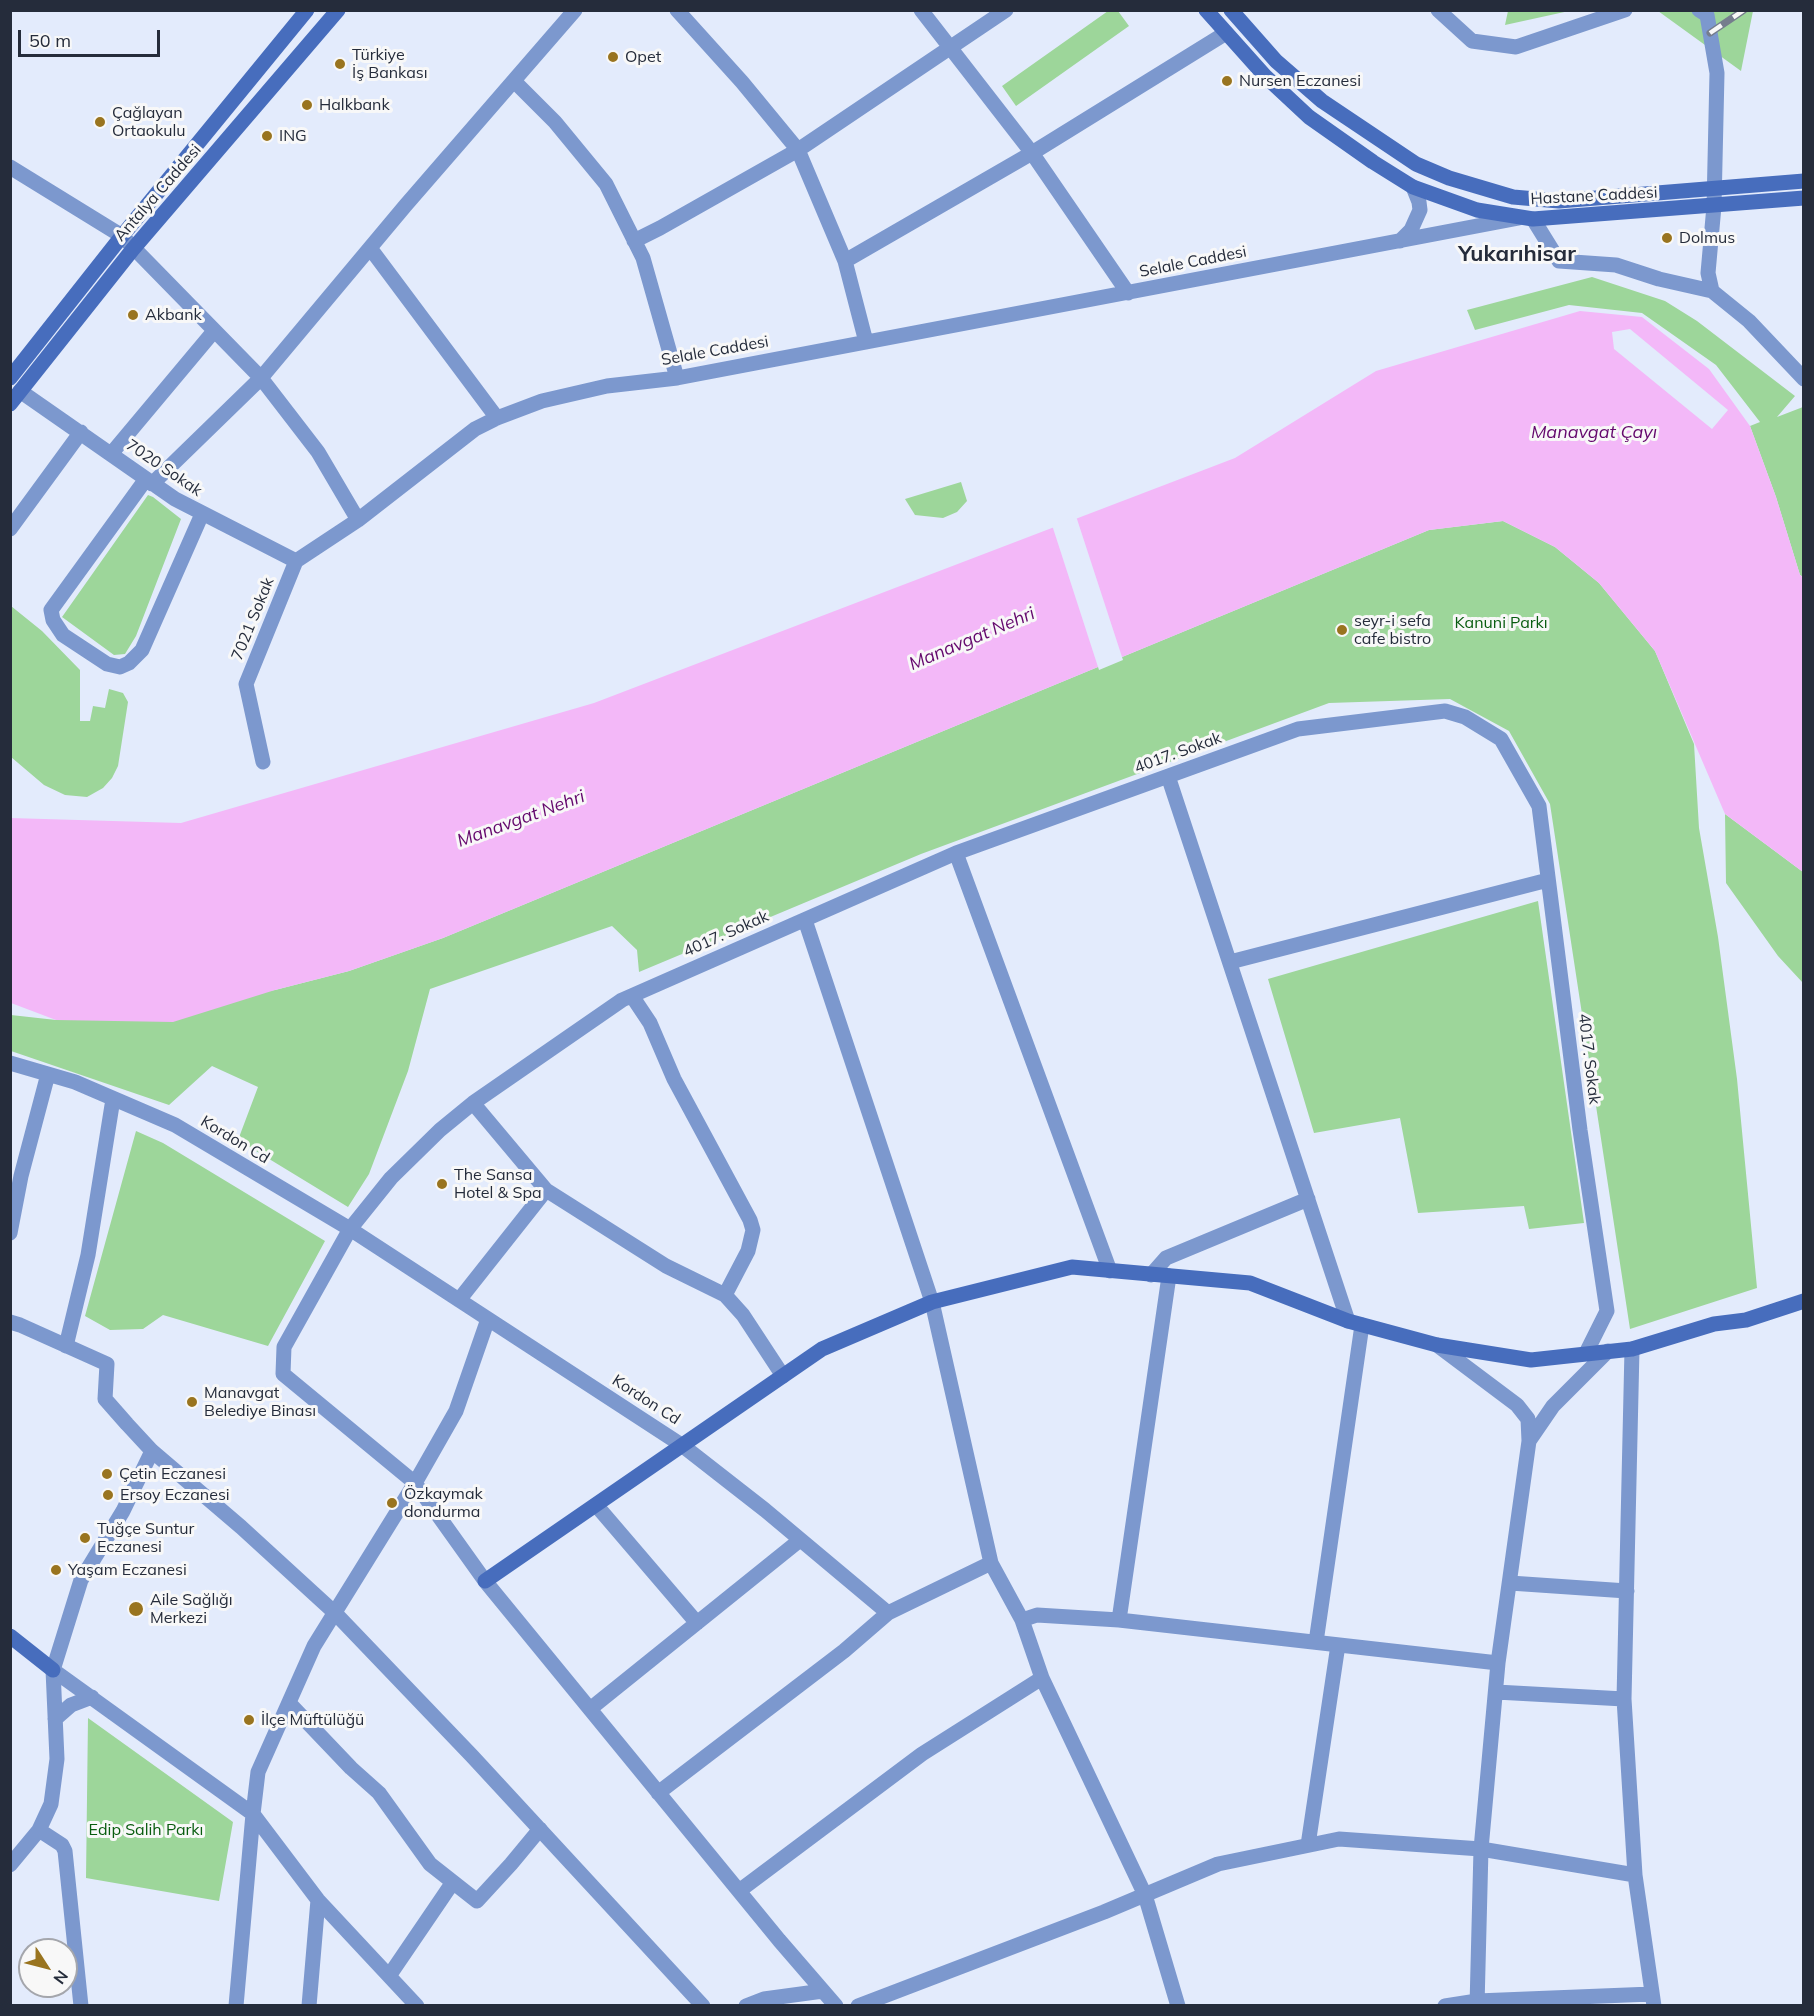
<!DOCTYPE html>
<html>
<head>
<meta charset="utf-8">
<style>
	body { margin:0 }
	#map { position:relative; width:1814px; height:2016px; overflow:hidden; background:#e3ebfc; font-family:Mulish,sans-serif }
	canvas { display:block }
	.frame { position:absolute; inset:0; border:12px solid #252c3b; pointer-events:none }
	.north { position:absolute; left:18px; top:1938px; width:60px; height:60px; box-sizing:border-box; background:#f8f8f8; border:2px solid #a4a6ac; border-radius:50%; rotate:126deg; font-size:16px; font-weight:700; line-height:24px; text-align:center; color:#252c3b }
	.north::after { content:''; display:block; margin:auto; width:21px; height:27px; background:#99741f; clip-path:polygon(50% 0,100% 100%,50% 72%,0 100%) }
	.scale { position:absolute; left:18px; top:30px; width:142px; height:27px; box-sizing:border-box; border:3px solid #252c3b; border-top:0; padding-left:8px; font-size:18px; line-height:21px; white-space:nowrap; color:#252c3b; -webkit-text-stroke:4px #f8f8f8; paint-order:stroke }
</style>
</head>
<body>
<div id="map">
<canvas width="1814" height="2016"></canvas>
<div class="frame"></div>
<div class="north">N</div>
<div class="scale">50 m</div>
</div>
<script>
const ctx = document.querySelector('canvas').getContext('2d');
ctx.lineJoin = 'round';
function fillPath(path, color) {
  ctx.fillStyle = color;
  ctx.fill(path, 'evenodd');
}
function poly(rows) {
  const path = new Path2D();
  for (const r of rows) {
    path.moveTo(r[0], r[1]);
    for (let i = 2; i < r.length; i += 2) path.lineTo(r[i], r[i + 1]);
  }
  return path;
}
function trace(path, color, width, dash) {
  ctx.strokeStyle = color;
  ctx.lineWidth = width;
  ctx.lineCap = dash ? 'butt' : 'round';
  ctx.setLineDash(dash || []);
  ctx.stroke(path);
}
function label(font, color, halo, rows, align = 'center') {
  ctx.font = font + ' Mulish,sans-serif';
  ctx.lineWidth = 6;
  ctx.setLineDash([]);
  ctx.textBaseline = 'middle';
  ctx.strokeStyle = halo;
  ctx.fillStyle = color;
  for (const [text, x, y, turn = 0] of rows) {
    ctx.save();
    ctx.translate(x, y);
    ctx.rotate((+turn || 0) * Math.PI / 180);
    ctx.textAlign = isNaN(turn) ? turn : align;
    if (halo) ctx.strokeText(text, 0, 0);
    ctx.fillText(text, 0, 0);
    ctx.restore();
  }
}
const green = poly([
	[1108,11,1118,11,1129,26,1016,106,1002,86],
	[1508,11,1508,10,1569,11,1505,25],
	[1658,11,1753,11,1741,71],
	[1592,277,1665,301,1697,321,1795,396,1777,417,1803,407,1803,577,1800,575,1776,497,1750,426,1760,422,1716,365,1642,313,1569,305,1475,330,1467,310],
	[961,482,967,501,957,512,943,518,915,515,905,499],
	[148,495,153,497,181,519,136,636,125,654,114,655,62,617],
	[1503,521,1555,547,1599,583,1655,651,1694,744,1699,828,1718,937,1737,1079,1757,1288,1630,1329,1550,804,1509,731,1450,699,1329,703,921,854,639,972,637,950,612,926,430,989,408,1071,369,1174,348,1207,238,1140,258,1087,212,1066,169,1105,11,1051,11,1015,56,1020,275,990,349,971,443,938,1429,530],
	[11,606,42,631,80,670,80,721,90,721,93,706,105,708,109,689,123,693,128,702,118,766,112,778,103,788,87,797,65,795,44,785,11,757],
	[1725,814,1803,872,1803,983,1778,956,1726,883],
	[1538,901,1584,1223,1529,1229,1524,1206,1418,1213,1400,1118,1314,1133,1268,979],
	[136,1131,163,1143,325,1241,268,1346,163,1315,143,1329,110,1330,85,1316],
	[88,1718,233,1822,219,1901,86,1878]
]);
const water = poly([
	[1580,311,1642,317,1709,369,1750,426,1776,497,1800,575,1803,577,1803,872,1725,814,1655,651,1599,583,1555,547,1503,521,1429,530,443,938,349,971,275,990,173,1022,56,1020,11,1003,10,818,181,823,594,703,1235,458,1376,371]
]);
const pier = poly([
	[1630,329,1728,410,1712,429,1614,349,1612,332],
	[1076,516,1123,660,1099,670,1052,525]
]);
const street = poly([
	[677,10,742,82,798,150,845,261,866,342],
	[921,10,1032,153,1128,293],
	[1438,10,1472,41,1516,47,1625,10],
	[1699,10,1707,15,1717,73,1714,206,1708,273,1712,291,1749,321,1804,379],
	[514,81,555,122,606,184,643,258,677,378],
	[10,167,122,236,261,378,318,452,358,520],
	[1533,219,1559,261,1616,265,1659,279,1712,291],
	[634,241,660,228,798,150,1006,10],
	[1400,241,1411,230,1420,210,1419,202,1413,187],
	[370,248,497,418],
	[845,261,1032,153,1226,33],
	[20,391,175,499,296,561],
	[111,454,214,331],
	[146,479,51,610,53,620,63,635,107,664,120,667,129,663,142,650,202,514],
	[152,484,261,378,405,206,575,10],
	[10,529,81,432],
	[296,561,358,520,475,429,497,418,542,401,607,386,677,378,1519,218],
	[263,762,246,684,296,561],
	[1168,776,1348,1321],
	[956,853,1110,1271],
	[805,920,932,1302,991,1563,1022,1620,1042,1678,1145,1895,1178,2006],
	[1230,962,1548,880],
	[632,996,650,1023,674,1079,750,1220,753,1230,748,1251,725,1295],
	[10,1063,75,1082,175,1125,350,1229,683,1446,765,1510,888,1613,844,1651,658,1793],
	[546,1190,666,1266,725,1295,743,1315,783,1376],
	[10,1233,21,1176,48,1074],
	[1151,1275,1166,1258,1308,1199],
	[459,1300,546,1190,473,1103],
	[10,1322,20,1325,107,1364,105,1399,127,1424,152,1451,241,1527,335,1613,472,1756,703,2006],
	[1437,1345,1517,1405,1528,1419,1529,1441,1498,1663,1481,1849,1477,2006],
	[66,1346,88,1255,113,1099],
	[1529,1441,1553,1406,1608,1351],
	[596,1505,697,1623],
	[1510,1583,1627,1591],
	[888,1613,991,1563],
	[1022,1620,1037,1615,1119,1620,1498,1663],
	[1119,1620,1169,1276],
	[1316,1642,1362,1325],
	[53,1670,253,1814,318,1900,417,2006],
	[1496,1692,1624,1699,1632,1349],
	[1624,1699,1635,1875],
	[289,1703,351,1768,379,1793,430,1864,477,1901,511,1864,540,1829],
	[590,1709,800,1540],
	[55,1719,71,1705,92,1697],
	[1308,1845,1338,1645],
	[10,1865,39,1830],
	[739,1891,922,1754,1042,1678],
	[389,1976,453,1882],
	[81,2006,65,1851,62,1845,39,1830,51,1804,57,1759,53,1670,81,1580,123,1511,152,1451],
	[236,2006,253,1814,258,1772,314,1646,415,1483,456,1411,488,1319],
	[309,2006,318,1900],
	[746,2006,764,1999,823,1991],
	[836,2006,779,1940,485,1581,415,1483,283,1374,284,1347,350,1229,391,1178,440,1130,473,1103,622,1000,956,853,1298,729,1445,711,1465,717,1501,739,1539,806,1580,1130,1607,1311,1586,1353],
	[858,2006,1104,1912,1218,1864,1339,1839,1481,1849,1635,1875,1654,2006],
	[1445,2006,1477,2001,1652,1994]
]);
const secondary = poly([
	[1206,10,1265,76,1309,117,1373,162,1413,187,1477,210,1533,219,1804,198],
	[1231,10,1276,61,1322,101,1416,164,1449,178,1513,197,1559,201,1804,181],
	[10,378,122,236,307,10],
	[10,404,133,249,338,10],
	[485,1581,822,1349,932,1302,1072,1267,1250,1283,1348,1321,1437,1345,1531,1360,1632,1349,1714,1324,1746,1320,1804,1301],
	[10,1636,53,1670]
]);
const rail = poly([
	[1710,33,1744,10]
]);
const markers = [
	[613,57,6,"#99741f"],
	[340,64,6,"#99741f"],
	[1227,81,6,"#99741f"],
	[307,105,6,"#99741f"],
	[100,122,6,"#99741f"],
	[267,136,6,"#99741f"],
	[1667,238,6,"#99741f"],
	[133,315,6,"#99741f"],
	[1342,630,6,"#99741f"],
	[442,1184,6,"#99741f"],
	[192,1402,6,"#99741f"],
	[107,1474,6,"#99741f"],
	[108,1495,6,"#99741f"],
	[392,1503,6,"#99741f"],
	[85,1538,6,"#99741f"],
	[56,1570,6,"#99741f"],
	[136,1609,8,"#99741f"],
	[249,1720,6,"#99741f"]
];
const poiNames = [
	["Türkiye",352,55],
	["İş Bankası",352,73],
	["Opet",625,57],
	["Nursen Eczanesi",1239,81],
	["Halkbank",319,105],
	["Çağlayan",112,113],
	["Ortaokulu",112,131],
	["ING",279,136],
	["Dolmus",1679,238],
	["Akbank",145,315],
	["seyr-i sefa",1354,621],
	["cafe bistro",1354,639],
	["The Sansa",454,1175],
	["Hotel & Spa",454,1193],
	["Manavgat",204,1393],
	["Belediye Binası",204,1411],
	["Çetin Eczanesi",119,1474],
	["Özkaymak",404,1494],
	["dondurma",404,1512],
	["Ersoy Eczanesi",120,1495],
	["Tuğçe Suntur",97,1529],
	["Eczanesi",97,1547],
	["Yaşam Eczanesi",68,1570],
	["Aile Sağlığı",150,1600],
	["Merkezi",150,1618],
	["İlçe Müftülüğü",261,1720]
];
const streetNames = [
	["Antalya Caddesi",158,193,-49],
	["Hastane Caddesi",1594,196,-3],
	["Selale Caddesi",1193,262,-11],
	["Selale Caddesi",715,351,-10],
	["7020 Sokak",164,468,34],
	["7021 Sokak",253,619,-68],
	["4017. Sokak",1178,753,-20],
	["4017. Sokak",726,934,-24],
	["4017. Sokak",1589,1059,83],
	["Kordon Cd",235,1140,31],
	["Kordon Cd",646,1400,33]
];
const parkNames = [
	["Kanuni Parkı",1501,623],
	["Edip Salih Parkı",146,1830]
];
const waterNames = [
	["Manavgat Çayı",1594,433],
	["Manavgat Nehri",972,639,-23],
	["Manavgat Nehri",521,819,-20]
];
const districtNames = [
	["Yukarıhisar",1517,254]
];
fillPath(green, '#9dd69a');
fillPath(water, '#f3b8f8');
fillPath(pier, '#e3ebfc');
trace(street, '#7c98ce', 15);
trace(secondary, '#476dbd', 15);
trace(rail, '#757d8d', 7);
trace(rail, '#f8f8f8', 4.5, [14]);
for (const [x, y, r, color] of markers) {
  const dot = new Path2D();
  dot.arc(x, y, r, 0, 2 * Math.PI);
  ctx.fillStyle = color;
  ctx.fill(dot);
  trace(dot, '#f8f8f8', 2);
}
label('16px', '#252c3b', '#f8f8f8', poiNames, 'left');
label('16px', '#252c3b', '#f8f8f8', streetNames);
label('16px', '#085c0f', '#f8f8f8', parkNames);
label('italic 18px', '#64086d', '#f8f8f8', waterNames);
label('bold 22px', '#252c3b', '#f8f8f8', districtNames);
</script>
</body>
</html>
